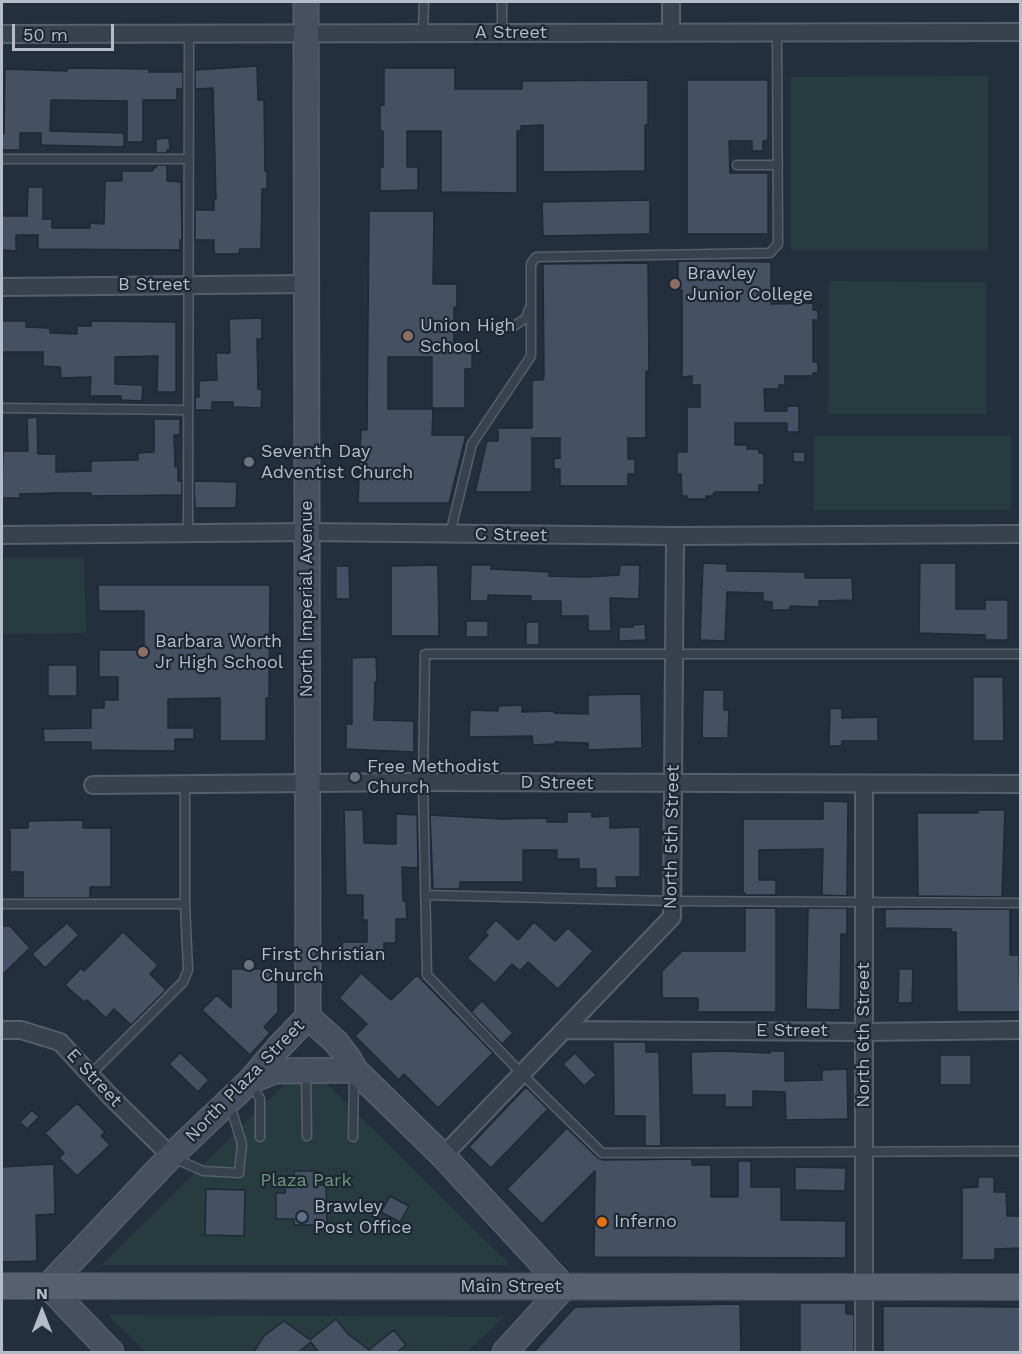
<!DOCTYPE html>
<html>
<head>
<meta charset="utf-8">
<style>
	body { margin:0 }
	#map { position:relative; width:1022px; height:1354px; overflow:hidden; background:#242f3e; font-family:"Work Sans",sans-serif }
	canvas { display:block }
	.frame { position:absolute; inset:0; border:3px solid #b4bcc9; pointer-events:none }
	.north { position:absolute; left:12px; top:1282px; width:60px; height:60px; -webkit-text-stroke:4px #1d2633; paint-order:stroke; rotate:0deg; font-size:16px; font-weight:700; line-height:24px; text-align:center; color:#b4bcc9 }
	.north::after { content:''; display:block; margin:auto; width:21px; height:27px; background:#b4bcc9; clip-path:polygon(50% 0,100% 100%,50% 72%,0 100%) }
	.scale { position:absolute; left:12px; top:24px; width:102px; height:27px; box-sizing:border-box; border:3px solid #b4bcc9; border-top:0; padding-left:8px; font-size:18px; line-height:21px; white-space:nowrap; color:#b4bcc9; -webkit-text-stroke:4px #1d2633; paint-order:stroke }
</style>
</head>
<body>
<div id="map">
<canvas width="1022" height="1354"></canvas>
<div class="frame"></div>
<div class="north">N</div>
<div class="scale">50 m</div>
</div>
<script>
const ctx = document.querySelector('canvas').getContext('2d');
ctx.lineJoin = 'round';
function fillPath(path, color) {
  ctx.fillStyle = color;
  ctx.fill(path, 'evenodd');
}
function poly(rows) {
  const path = new Path2D();
  for (const r of rows) {
    path.moveTo(r[0], r[1]);
    for (let i = 2; i < r.length; i += 2) path.lineTo(r[i], r[i + 1]);
  }
  return path;
}
function trace(path, color, width, dash) {
  ctx.strokeStyle = color;
  ctx.lineWidth = width;
  ctx.lineCap = dash ? 'butt' : 'round';
  ctx.setLineDash(dash || []);
  ctx.stroke(path);
}
function label(font, color, halo, rows, align = 'center') {
  ctx.font = font + ' "Work Sans",sans-serif';
  ctx.lineWidth = 4.5;
  ctx.setLineDash([]);
  ctx.textBaseline = 'middle';
  ctx.strokeStyle = halo;
  ctx.fillStyle = color;
  for (const [text, x, y, turn = 0] of rows) {
    ctx.save();
    ctx.translate(x, y);
    ctx.rotate((+turn || 0) * Math.PI / 180);
    ctx.textAlign = isNaN(turn) ? turn : align;
    if (halo) ctx.strokeText(text, 0, 0);
    ctx.fillText(text, 0, 0);
    ctx.restore();
  }
}
const green = poly([
	[988,76,988,250,791,250,791,77],
	[829,281,986,282,986,414,828,414],
	[814,436,1011,436,1011,510,814,510],
	[2,558,84,558,86,633,2,634],
	[306,1063,510,1265,101,1265],
	[108,1315,504,1317,467,1352,146,1352]
]);
const building = poly([
	[257,66,258,100,264,100,265,171,267,171,267,189,262,189,261,249,240,249,239,254,214,254,214,240,195,240,195,210,214,210,214,199,216,199,213,88,195,89,195,70,257,66],
	[67,68,149,69,149,72,183,72,183,89,177,89,177,100,143,100,143,142,127,142,127,101,51,100,50,131,124,133,124,147,41,145,41,133,20,133,20,150,2,150,2,134,4,134,5,69,67,71,67,68],
	[384,68,455,68,455,89,522,89,522,81,648,80,648,125,645,125,645,171,543,172,543,125,521,126,521,131,517,131,517,193,441,192,441,131,407,131,407,167,418,167,418,190,380,191,380,167,383,167,383,131,380,131,380,105,384,105,384,68],
	[687,80,768,80,768,140,763,141,763,151,752,151,752,141,729,141,730,173,768,173,768,234,687,234,687,80],
	[169,138,170,150,167,150,167,153,156,153,156,139,169,138],
	[156,165,167,165,167,181,181,182,182,240,180,240,180,250,38,249,38,235,16,235,16,251,2,250,2,216,27,216,28,187,43,187,43,219,52,219,52,228,90,228,90,223,104,224,105,181,122,181,122,171,153,171,153,168,156,168,156,165],
	[650,200,650,234,543,236,542,202,650,200],
	[369,211,434,211,433,284,457,284,457,307,454,307,454,345,472,345,472,369,465,369,465,408,432,408,432,357,388,357,388,409,433,409,432,435,466,435,449,503,358,503,361,430,367,430,369,211],
	[678,261,771,262,771,304,813,303,813,310,818,310,818,320,813,320,813,362,818,362,818,373,813,373,813,376,785,376,785,385,779,385,779,389,764,389,765,411,787,411,787,406,799,406,799,432,787,432,787,423,735,423,735,445,747,445,747,449,759,449,759,453,764,453,764,485,759,485,759,492,715,492,712,496,706,496,706,499,687,499,687,496,682,496,681,474,677,474,677,452,687,452,687,407,700,407,700,385,692,385,692,376,682,377,682,290,678,289,678,261],
	[648,263,649,371,646,371,646,438,628,438,628,459,635,459,635,474,628,474,628,486,560,486,560,469,554,469,554,459,560,458,560,438,532,438,532,492,475,492,487,441,498,441,498,428,532,428,532,380,543,380,544,376,543,264,648,263],
	[262,318,262,339,257,339,258,389,262,390,261,408,233,407,233,402,212,402,212,410,195,410,195,397,199,397,199,381,217,380,216,353,230,353,229,319,262,318],
	[2,321,26,321,26,327,50,328,50,333,77,334,77,326,91,326,91,321,176,322,176,392,157,392,158,356,115,357,115,384,143,385,142,401,121,400,121,396,90,396,91,377,61,378,60,367,43,366,43,352,2,352,2,321],
	[37,417,38,454,56,454,56,472,91,471,91,461,138,460,138,453,154,452,154,419,180,419,180,435,174,435,175,467,178,467,178,481,182,481,182,495,91,496,91,493,57,493,20,494,20,498,2,498,3,451,28,451,27,418,37,417],
	[793,452,805,452,805,462,793,462,793,452],
	[194,481,237,482,236,508,195,508,194,481],
	[703,563,727,564,727,571,805,572,805,578,852,578,853,600,819,601,819,607,790,606,790,610,772,610,772,602,763,601,763,593,727,592,725,641,700,640,703,563],
	[920,563,956,563,956,609,985,609,985,600,1008,600,1008,640,985,640,985,635,919,633,920,563],
	[438,565,439,636,391,636,391,566,438,565],
	[471,565,491,565,491,569,549,572,549,576,587,577,619,575,620,565,640,565,639,599,610,598,611,631,588,631,588,616,561,616,561,601,531,601,531,596,488,595,488,601,470,601,471,565],
	[336,566,349,566,350,599,336,599,336,566],
	[98,585,270,585,269,698,266,698,266,741,220,741,220,698,168,699,168,728,194,728,194,739,175,739,175,751,91,750,91,742,44,742,43,729,91,728,91,708,104,708,104,700,118,700,118,677,99,677,99,650,144,650,144,611,99,611,98,585],
	[466,621,488,621,488,637,466,637,466,621],
	[526,622,539,622,539,645,526,645,526,622],
	[645,624,646,640,619,641,619,627,633,627,633,625,645,624],
	[376,657,377,682,375,682,374,720,414,721,414,752,346,749,346,724,352,724,352,658,376,657],
	[48,665,77,665,77,696,48,696,48,665],
	[973,677,1003,677,1004,741,973,741,973,677],
	[703,690,724,690,724,710,729,710,728,738,702,738,703,690],
	[641,694,642,748,588,750,588,743,555,742,555,744,533,745,532,736,469,737,470,710,498,711,498,706,522,705,522,712,554,711,554,713,588,714,588,695,641,694],
	[830,708,842,709,842,718,878,717,878,741,842,741,842,746,829,746,830,708],
	[823,801,848,802,847,896,822,895,823,849,759,850,759,880,776,880,776,895,745,895,745,893,743,893,743,819,823,819,823,801],
	[344,810,363,810,364,843,396,844,396,814,417,815,418,868,402,867,403,901,406,901,407,919,396,919,396,943,384,943,384,960,342,959,342,942,367,942,367,920,363,920,363,895,346,895,344,810],
	[978,810,1005,810,1002,897,918,896,917,813,978,813,978,810],
	[567,812,592,812,592,817,610,816,610,828,640,827,640,877,616,877,617,888,596,888,596,869,579,869,579,859,557,859,557,850,523,850,523,882,460,882,460,889,433,889,430,815,502,819,547,818,547,822,567,822,567,812],
	[83,820,83,828,111,828,111,887,90,887,90,898,23,898,23,872,10,872,10,828,28,828,28,821,83,820],
	[745,908,776,908,776,1012,698,1012,698,998,662,998,662,971,682,951,745,951,745,908],
	[808,908,847,908,847,934,841,934,840,1010,806,1009,808,908],
	[885,909,1010,909,1010,955,1019,955,1020,1012,957,1012,956,932,951,932,951,929,885,928,885,909],
	[496,920,518,940,534,922,555,941,568,928,593,951,558,989,528,962,520,971,512,964,495,983,467,958,488,935,485,932,496,920],
	[67,923,79,935,45,968,32,954,67,923],
	[2,926,10,926,30,948,2,975,2,926],
	[123,932,158,965,150,974,166,990,131,1025,114,1009,106,1018,87,1000,84,1002,65,985,81,968,84,971,123,932],
	[231,969,278,969,278,1012,264,1027,270,1033,250,1055,202,1010,217,995,231,1008,231,969],
	[899,969,913,969,912,1003,898,1003,899,969],
	[361,973,391,1000,417,975,493,1053,438,1108,404,1074,399,1080,355,1036,367,1024,339,998,361,973],
	[482,1001,513,1033,502,1044,471,1012,482,1001],
	[613,1042,646,1042,646,1052,659,1052,661,1146,645,1146,645,1116,614,1116,613,1042],
	[723,1051,770,1053,770,1051,785,1051,785,1081,822,1080,822,1070,847,1069,848,1119,786,1120,785,1092,753,1091,753,1107,725,1107,725,1095,692,1095,691,1052,723,1051],
	[180,1053,209,1080,198,1092,169,1064,180,1053],
	[575,1053,596,1075,584,1086,563,1064,575,1053],
	[940,1055,971,1055,971,1085,940,1085,940,1055],
	[526,1087,548,1109,491,1168,469,1147,526,1087],
	[77,1103,105,1132,101,1136,110,1145,77,1176,59,1158,64,1153,45,1133,77,1103],
	[32,1110,39,1117,27,1129,20,1122,32,1110],
	[567,1128,598,1158,604,1160,692,1159,692,1165,711,1165,711,1197,738,1197,738,1161,751,1161,751,1187,781,1187,781,1220,846,1221,846,1258,594,1257,595,1171,542,1224,507,1189,567,1128],
	[54,1164,55,1214,36,1215,37,1261,2,1262,2,1167,54,1164],
	[795,1167,846,1168,845,1191,795,1190,795,1167],
	[294,1171,317,1171,317,1185,326,1185,327,1225,294,1225,294,1219,276,1219,276,1193,285,1193,285,1185,294,1185,294,1171],
	[978,1177,994,1177,994,1192,1006,1192,1007,1216,1020,1216,1020,1248,995,1249,995,1260,962,1260,962,1188,978,1187,978,1177],
	[206,1189,245,1190,244,1236,205,1235,206,1189],
	[390,1196,409,1206,400,1222,381,1212,390,1196],
	[800,1303,846,1303,846,1314,854,1314,854,1353,800,1353,800,1303],
	[740,1304,741,1353,533,1353,575,1307,740,1304],
	[883,1306,1020,1307,1020,1353,883,1353,883,1306],
	[336,1319,348,1334,369,1350,394,1330,406,1345,396,1353,319,1353,311,1342,297,1353,253,1353,264,1336,284,1321,310,1340,336,1319]
]);
const lane = poly([
	[423,33,424,2],
	[502,33,502,2],
	[2,159,189,159],
	[737,165,778,165],
	[491,327,514,326,526,318,529,309],
	[2,408,188,410],
	[188,533,189,34],
	[450,534,472,444,531,356,531,264,536,257,770,253,778,244,777,33],
	[1020,654,425,654,423,782,427,975,522,1074,602,1153,1020,1151],
	[425,895,672,901,1020,903],
	[2,904,185,904,185,784],
	[306,1071,307,1136],
	[91,1074,183,982,188,970,185,904],
	[252,1084,260,1099,260,1137],
	[353,1137,354,1075],
	[174,1158,203,1171,239,1173,242,1144,230,1105]
]);
const street = poly([
	[671,2,671,33],
	[2,34,1020,32],
	[2,287,307,284],
	[2,535,307,532,675,536,1020,534],
	[864,784,864,1352],
	[93,785,423,782,1020,784],
	[2,1030,21,1030,60,1042,109,1095,171,1156],
	[564,1030,864,1032,1020,1030],
	[443,1156,672,917,675,536]
]);
const secondary = poly([
	[306,2,308,1017],
	[308,1017,336,1042,349,1059,355,1070,443,1156,564,1287,505,1352],
	[250,1081,275,1071,355,1070],
	[111,1352,48,1286,171,1156,250,1081,279,1047,308,1017]
]);
const primary = poly([
	[2,1286,1020,1287]
]);
const markers = [
	[675,284,6,"#8d6e63"],
	[408,336,6,"#8d6e63"],
	[249,462,6,"#6b7280"],
	[143,652,6,"#8d6e63"],
	[355,777,6,"#6b7280"],
	[249,965,6,"#6b7280"],
	[302,1217,6,"#5c6f8a"],
	[602,1222,6,"#e8710a"]
];
const streetNames = [
	["A Street",511,33],
	["B Street",154,285],
	["C Street",511,535,1],
	["North Imperial Avenue",307,599,-90],
	["D Street",557,783,1],
	["North 5th Street",672,837,-89],
	["E Street",792,1031],
	["North 6th Street",864,1035,-90],
	["E Street",94,1078,47],
	["North Plaza Street",245,1081,-46],
	["Main Street",511,1287]
];
const poiNames = [
	["Brawley",687,274],
	["Junior College",687,295],
	["Union High",420,326],
	["School",420,347],
	["Seventh Day",261,452],
	["Adventist Church",261,473],
	["Barbara Worth",155,642],
	["Jr High School",155,663],
	["Free Methodist",367,767],
	["Church",367,788],
	["First Christian",261,955],
	["Church",261,976],
	["Brawley",314,1207],
	["Post Office",314,1228],
	["Inferno",614,1222]
];
const parkNames = [
	["Plaza Park",306,1181]
];
fillPath(green, '#263c3f');
fillPath(building, '#455162');
trace(building, '#1f2835', 1.5);
trace(lane, '#565f6c', 11);
trace(street, '#565f6c', 20);
trace(secondary, '#565f6c', 27);
trace(primary, '#414a57', 28);
trace(lane, '#38414e', 8);
trace(street, '#38414e', 16);
trace(secondary, '#465061', 24);
trace(primary, '#56606e', 26);
for (const [x, y, r, color] of markers) {
  const dot = new Path2D();
  dot.arc(x, y, r, 0, 2 * Math.PI);
  ctx.fillStyle = color;
  ctx.fill(dot);
  trace(dot, '#1d2633', 2);
}
label('18px', '#b4bcc9', '#1d2633', streetNames);
label('18px', '#b4bcc9', '#1d2633', poiNames, 'left');
label('18px', '#6b9a76', '#1d2633', parkNames);
</script>
</body>
</html>
